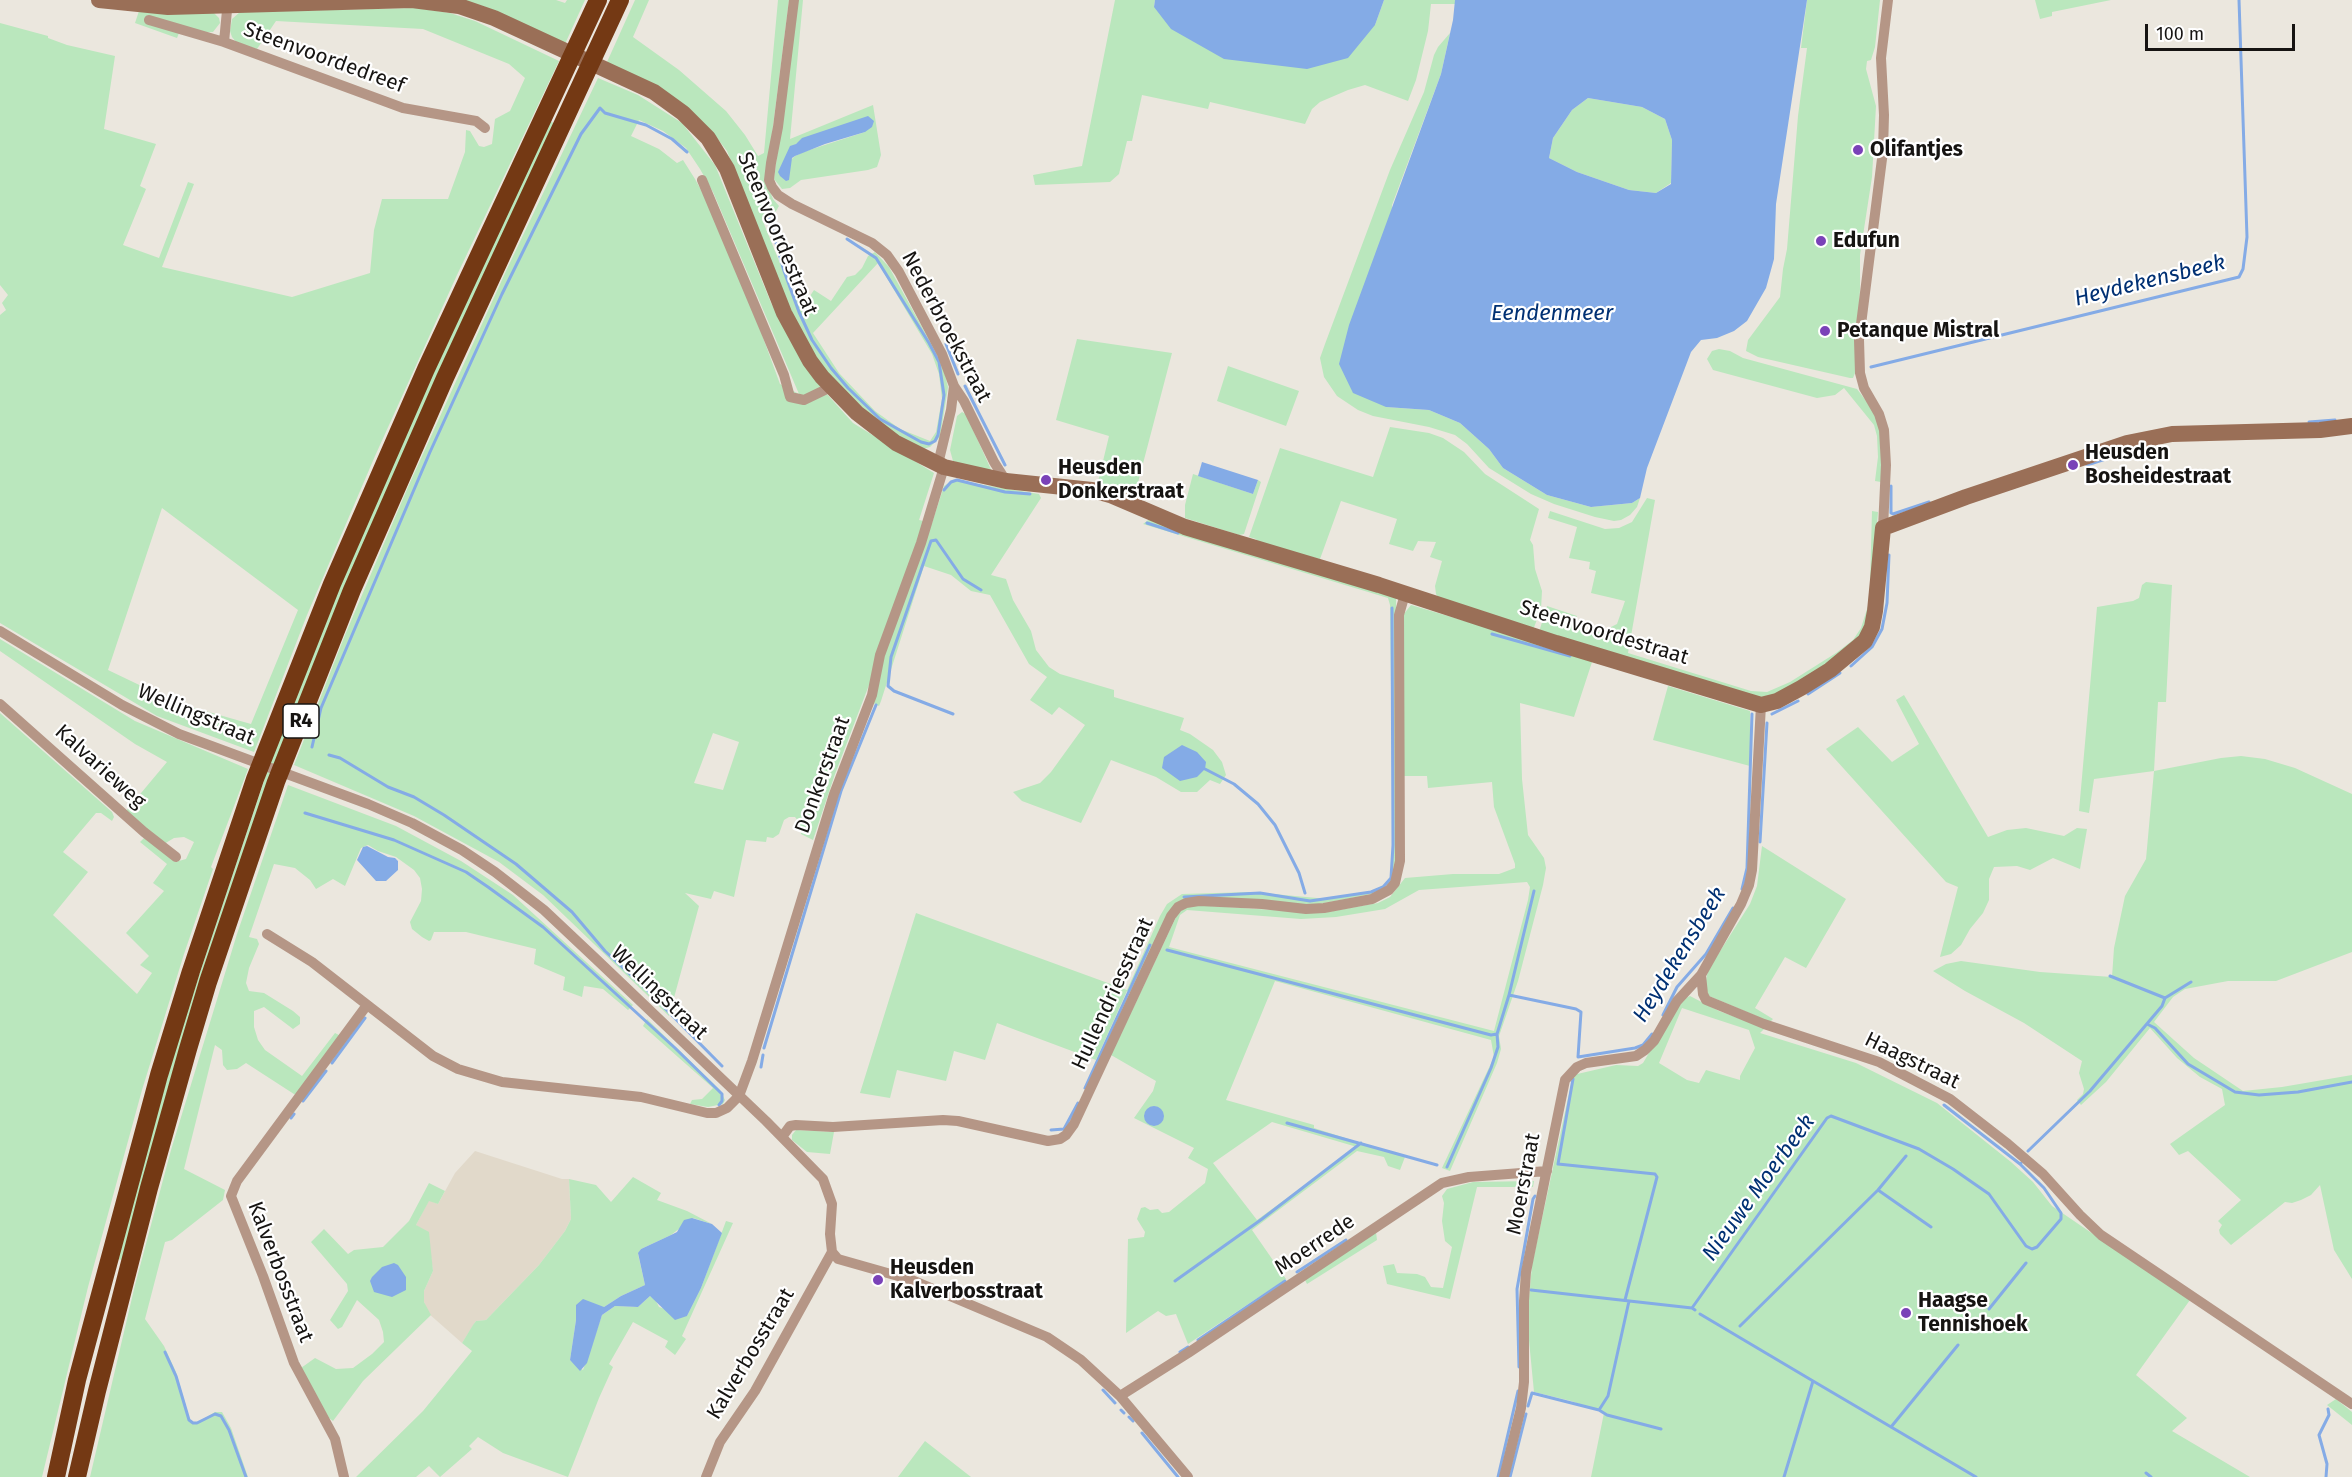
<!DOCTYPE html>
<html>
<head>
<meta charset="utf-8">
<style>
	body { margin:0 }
	#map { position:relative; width:2352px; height:1477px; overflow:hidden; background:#ebe7de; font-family:"Fira Sans",sans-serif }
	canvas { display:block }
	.scale { position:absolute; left:2145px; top:24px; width:150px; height:27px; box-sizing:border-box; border:3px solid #161412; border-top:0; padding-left:8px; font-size:18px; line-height:21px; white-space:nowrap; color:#161412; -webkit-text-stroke:4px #fff; paint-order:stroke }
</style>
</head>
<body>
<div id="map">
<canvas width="2352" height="1477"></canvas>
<div class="scale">100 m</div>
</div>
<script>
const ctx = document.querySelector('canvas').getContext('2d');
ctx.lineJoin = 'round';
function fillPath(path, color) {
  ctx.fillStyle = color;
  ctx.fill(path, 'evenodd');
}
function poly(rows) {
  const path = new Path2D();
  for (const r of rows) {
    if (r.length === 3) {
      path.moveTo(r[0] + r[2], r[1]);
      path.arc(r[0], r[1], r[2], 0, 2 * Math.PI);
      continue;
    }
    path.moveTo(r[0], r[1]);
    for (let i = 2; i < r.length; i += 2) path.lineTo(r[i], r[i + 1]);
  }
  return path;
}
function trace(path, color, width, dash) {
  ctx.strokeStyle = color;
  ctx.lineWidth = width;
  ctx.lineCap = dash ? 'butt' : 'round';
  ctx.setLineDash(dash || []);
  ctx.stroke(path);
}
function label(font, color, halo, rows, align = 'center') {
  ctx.font = font + ' "Fira Sans",sans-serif';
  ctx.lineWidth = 4.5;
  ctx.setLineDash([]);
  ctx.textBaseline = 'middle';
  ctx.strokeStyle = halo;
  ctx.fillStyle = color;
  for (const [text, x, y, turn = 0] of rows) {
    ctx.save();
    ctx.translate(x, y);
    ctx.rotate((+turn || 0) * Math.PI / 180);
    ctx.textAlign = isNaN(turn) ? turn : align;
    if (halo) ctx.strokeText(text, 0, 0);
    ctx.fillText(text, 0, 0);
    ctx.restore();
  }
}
const built = poly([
	[475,1151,562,1179,569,1179,571,1219,565,1231,539,1265,486,1320,476,1321,462,1343,428,1313,424,1302,424,1291,433,1271,430,1251,416,1225,429,1200,438,1204,455,1173]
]);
const green = poly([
	[455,0,556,0,565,3,567,0,585,0,565,44],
	[635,0,649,0,633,37,679,70,726,111,745,135,758,156,764,153,778,0,789,0,766,182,773,199,779,206,776,211,762,219,792,293,798,287,810,296,814,290,831,301,847,277,855,275,862,268,868,256,875,252,889,267,933,347,944,371,948,387,940,437,930,447,923,449,900,439,834,383,798,331,727,151,717,138,607,62],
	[878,263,932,354,939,374,942,399,936,432,930,441,900,429,875,411,839,373,813,333],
	[797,0,803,0,790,139,873,105,881,155,877,167,868,170,801,180,790,188,782,189,774,179],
	[865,132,803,152,795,156,778,172,796,144],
	[1115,0,1155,0,1154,7,1375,25,1384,0,1455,0,1455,4,1431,4,1428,31,1416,80,1408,101,1365,85,1348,90,1320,102,1312,109,1305,124,1210,102,1208,109,1142,95,1132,141,1127,141,1119,174,1110,182,1035,185,1033,175,1082,166],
	[1807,0,1880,0,1875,47,1871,60,1867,61,1866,69,1876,106,1872,177,1860,255,1860,289,1855,373,1853,378,1850,378,1758,357,1746,351,1748,340,1780,297,1783,269,1787,249,1798,116,1807,48,1801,48],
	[2035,0,2111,0,2052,12,2052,16,2040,19],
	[416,8,450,13,475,21,559,61,457,275,375,456,307,615,254,752,157,716,0,623,0,315,6,310,2,303,8,295,0,285,0,23,48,36,48,38,67,45,115,56,104,129,156,144,140,186,146,189,123,245,159,258,188,182,194,184,162,267,292,297,370,273,374,230,382,199,448,199,465,152,466,130,470,131,479,146,484,147,492,144,495,119,510,111,525,78,509,64,423,29,276,21,257,49,236,42,232,37,230,31,232,19,240,12],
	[162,508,298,610,251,724,177,703,108,670],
	[139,11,213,12,219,18,220,23,213,32,179,33,177,38,135,23],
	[1450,33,1441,74,1392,205,1386,407,1429,410,1460,423,1489,449,1503,468,1547,495,1591,507,1632,503,1640,498,1637,507,1630,515,1621,520,1614,521,1595,517,1554,504,1531,494,1489,468,1467,444,1455,435,1429,427,1373,416,1358,410,1337,396,1324,377,1320,358,1325,344,1390,170,1424,92,1434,55,1438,47],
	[598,78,638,95,682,123,715,165,771,303,793,344,825,392,853,423,934,473,919,520,932,523,944,486,953,480,1039,494,1041,498,991,575,1006,579,1013,600,1031,631,1036,650,1049,667,1060,674,1114,690,1114,697,1184,718,1180,730,1190,734,1213,750,1222,762,1226,775,1220,784,1210,780,1197,792,1181,792,1156,777,1111,760,1081,823,1022,801,1013,792,1040,783,1051,772,1085,725,1059,707,1052,715,1030,700,1047,677,1029,664,990,595,971,591,951,575,924,566,881,701,879,706,873,703,869,685,835,774,813,840,801,834,799,822,795,817,789,817,784,820,779,834,773,838,767,837,766,842,746,840,734,897,714,891,711,899,685,893,699,906,669,1016,543,895,499,862,414,816,294,765,345,635,408,487,506,271],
	[639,120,663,131,686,148,700,169,713,192,799,394,780,384,761,332,707,201,695,179,683,160,677,163,659,149,631,136],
	[713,733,739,742,723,790,694,783],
	[1588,98,1642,107,1665,119,1672,140,1671,183,1656,193,1629,190,1577,172,1549,158,1553,138,1572,110],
	[550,121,555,124,353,571,122,1260,116,1259,181,1029,272,757,321,632,390,467],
	[1077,339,1172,353,1135,494,1098,482,1109,436,1056,420],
	[1719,349,1730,351,1743,358,1857,389,1873,410,1881,430,1881,482,1875,481,1878,457,1877,436,1874,425,1844,388,1835,395,1817,398,1713,370,1707,359,1712,351],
	[1228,366,1299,391,1286,426,1217,401],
	[962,412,966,414,993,474,953,461,950,450,957,416],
	[1390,427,1429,433,1443,438,1464,452,1485,474,1539,509,1530,540,1533,545,1535,569,1542,591,1541,609,1533,630,1440,600,1436,594,1435,586,1442,561,1430,557,1436,542,1418,541,1413,551,1389,544,1397,519,1341,501,1320,559,1258,544,1256,539,1249,537,1280,448,1373,477],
	[1193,474,1253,494,1258,480,1261,482,1244,534,1239,535,1185,518,1185,505],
	[1647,498,1655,500,1628,653,1751,691,1767,692,1790,682,1836,653,1853,640,1861,628,1868,606,1870,585,1872,511,1878,512,1869,618,1857,642,1783,693,1761,698,1539,632,1547,606,1577,616,1574,625,1589,631,1601,632,1617,624,1625,601,1591,593,1596,571,1589,569,1590,562,1569,558,1577,527,1548,518,1550,511,1605,529,1619,528,1632,522],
	[1151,518,1396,596,1397,855,1392,881,1377,893,1314,905,1182,901,1132,993,1127,991,1096,1060,997,1023,985,1060,954,1051,946,1081,897,1070,890,1098,860,1093,916,913,1127,990,1160,916,1167,904,1182,894,1251,892,1328,899,1372,891,1384,885,1391,876,1393,857,1390,605,1388,598,1143,524],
	[2146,582,2172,585,2166,702,2158,702,2154,771,2221,758,2241,756,2265,759,2295,768,2352,794,2352,952,2276,981,2228,981,2185,989,2173,997,2154,1022,2194,1058,2243,1091,2282,1087,2352,1075,2352,1279,2334,1250,2320,1185,2311,1195,2301,1200,2292,1203,2285,1202,2231,1245,2220,1234,2219,1230,2222,1225,2218,1221,2241,1200,2188,1151,2179,1155,2170,1144,2225,1105,2222,1089,2200,1077,2177,1058,2150,1028,2106,1082,2081,1105,2077,1100,2083,1094,2084,1089,2079,1073,2082,1061,2024,1023,1965,991,1933,971,1946,964,1961,961,2040,972,2112,977,2114,948,2125,896,2146,859,2154,771,2094,779,2089,813,2079,811,2097,607,2133,601,2139,598,2142,585],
	[1411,605,1593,659,1574,717,1520,703,1522,779,1528,835,1544,858,1546,868,1543,885,1518,981,1499,1036,1501,1049,1497,1063,1450,1171,1442,1168,1494,1057,1491,1040,1275,981,1226,1100,1314,1125,1314,1128,1405,1157,1400,1170,1388,1166,1384,1157,1357,1151,1252,1230,1286,1279,1188,1344,1176,1314,1166,1316,1158,1311,1126,1333,1128,1239,1144,1237,1145,1232,1137,1219,1141,1208,1145,1207,1150,1210,1158,1209,1162,1213,1169,1212,1205,1183,1208,1169,1188,1158,1194,1148,1134,1118,1153,1091,1156,1081,1111,1055,1177,915,1185,907,1194,905,1322,913,1378,903,1390,897,1405,878,1453,874,1499,874,1515,868,1515,864,1494,807,1492,782,1428,788,1427,776,1404,776,1403,615],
	[1527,882,1530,887,1528,900,1494,1031,1169,947,1180,915,1187,910,1301,919,1336,917,1385,909,1419,890],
	[1272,1122,1357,1147,1257,1220,1213,1163],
	[0,639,135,721,248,769,211,867,213,869,184,954,142,1090,88,1287,42,1477,0,1477,0,713,112,812,114,817,112,821,101,813,96,813,63,852,88,872,53,915,137,994,152,973,140,965,149,956,126,933,164,891,153,883,167,864,140,842,145,837,175,862,186,859,194,842,184,837,174,838,164,844,126,811,167,762,135,744,0,651],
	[1668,686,1750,711,1750,766,1653,740],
	[1904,695,1988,837,2007,830,2026,828,2064,836,2077,828,2087,829,2080,869,2053,858,2030,870,2017,866,1994,867,1989,879,1989,900,1983,913,1970,929,1961,945,1951,954,1940,957,1958,887,1946,882,1826,749,1858,727,1892,762,1919,744,1896,700],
	[288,785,396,826,461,861,513,895,633,1005,628,1010,603,989,584,986,582,997,563,990,565,977,534,964,536,949,466,932,434,932,431,940,429,941,422,937,412,929,410,922,421,901,422,889,420,878,414,870,396,857,378,851,368,845,361,848,345,886,333,879,316,889,310,880,295,868,274,864,249,937,257,939,259,944,249,968,246,983,249,991,264,993,293,1011,300,1017,300,1024,293,1029,264,1007,254,1011,254,1027,258,1040,265,1050,302,1076,335,1033,341,1036,297,1096,246,1063,237,1069,227,1070,223,1065,222,1050,215,1045,184,1169,225,1190,223,1200,172,1240,165,1242,145,1319,164,1346,176,1372,190,1420,195,1424,215,1412,222,1412,231,1428,248,1477,90,1477,135,1285,171,1150,237,934],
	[1762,846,1846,899,1806,968,1785,957,1755,1008,1773,1019,1770,1022,1709,996,1705,986,1708,970,1750,904,1757,886],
	[1690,996,1719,1011,1765,1028,1760,1033,1856,1063,1937,1103,2011,1162,2033,1182,2052,1206,2190,1300,2136,1375,2187,1418,2172,1431,2250,1477,1591,1477,1604,1413,1571,1401,1534,1392,1527,1320,1532,1265,1573,1075,1616,1065,1638,1066,1643,1063,1680,1001],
	[1682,1008,1749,1030,1755,1048,1740,1076,1740,1080,1706,1070,1699,1083,1687,1080,1659,1063],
	[647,1019,720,1090,725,1100,723,1104,708,1107,690,1104,692,1100,702,1099,713,1088,643,1026],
	[796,1130,834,1132,830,1154,807,1152,792,1140,792,1135],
	[633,1177,661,1193,657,1200,687,1211,712,1224,693,1218,671,1235,641,1249,638,1254,645,1285,621,1296,604,1307,576,1305,576,1320,570,1360,583,1370,602,1315,615,1306,638,1307,650,1296,655,1299,659,1307,687,1316,701,1288,726,1221,733,1223,682,1336,686,1339,675,1355,665,1347,668,1341,633,1322,609,1364,613,1367,599,1398,568,1477,503,1453,478,1437,469,1446,472,1449,440,1477,429,1466,416,1477,356,1477,423,1411,472,1351,462,1343,473,1325,476,1321,486,1320,539,1265,565,1231,571,1219,569,1179,596,1185,611,1202],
	[1534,1181,1533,1187,1477,1187,1450,1299,1387,1284,1383,1266,1394,1264,1397,1273,1417,1274,1425,1277,1431,1287,1443,1288,1452,1247,1445,1241,1442,1221,1444,1203,1442,1196,1447,1189,1473,1182],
	[429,1183,445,1191,438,1204,429,1201,416,1225,429,1232,433,1271,424,1291,424,1302,431,1315,363,1381,333,1421,329,1418,301,1368,315,1358,336,1369,353,1368,372,1354,384,1342,383,1332,379,1320,357,1300,342,1327,338,1329,330,1320,348,1291,347,1284,311,1242,324,1229,348,1254,354,1250,383,1247,409,1221],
	[1376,1232,1377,1240,1307,1284,1305,1280],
	[2336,1399,2352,1412,2352,1425,2327,1405],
	[925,1441,971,1477,898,1477]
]);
const water = poly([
	[1155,0,1384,0,1375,25,1348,58,1307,69,1224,59,1171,29,1154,7],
	[1455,0,1807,0,1776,204,1774,259,1766,288,1747,321,1734,331,1717,338,1701,340,1691,352,1647,468,1640,498,1632,503,1591,507,1547,495,1503,468,1489,449,1460,423,1429,410,1386,407,1353,393,1339,364,1349,325,1441,74,1453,20],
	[1588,98,1642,107,1665,119,1672,140,1671,184,1656,193,1629,190,1577,172,1549,158,1553,138,1572,110],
	[868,116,874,121,872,127,865,132,825,144,795,156,792,158,789,180,786,181,780,176,778,172,790,146,796,144,802,138],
	[1202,462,1258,480,1253,494,1198,476],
	[1182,745,1197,752,1206,762,1205,769,1197,777,1180,781,1162,768,1164,757],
	[367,846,388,857,395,858,398,861,398,870,386,881,376,881,357,860,363,847],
	[1154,1116,10],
	[692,1218,712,1224,722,1233,701,1288,687,1316,675,1320,650,1296,638,1307,615,1306,602,1315,587,1363,580,1371,570,1360,576,1320,576,1305,583,1299,604,1307,621,1296,645,1285,638,1253,641,1249,671,1235,677,1232,684,1220],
	[394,1263,398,1265,406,1277,406,1290,392,1297,374,1292,370,1281,372,1277,382,1267]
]);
const stream = poly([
	[765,204,784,271,799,312,812,340,831,368,848,388,880,419,921,442,929,444,935,441,938,435,944,395,939,362,929,343,876,258,847,239],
	[946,344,958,374],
	[1871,367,2239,277,2243,269,2247,237,2239,0],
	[965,386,1005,465],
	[2309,422,2335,420],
	[2087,465,2118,455],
	[1891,486,1891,513,1893,514,1929,502],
	[944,490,951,482,957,480,1005,492,1030,494],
	[1147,523,1178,533],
	[1492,634,1570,656],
	[1851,666,1872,647,1882,629,1887,603,1889,555],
	[1808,694,1840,673],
	[953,714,894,691,888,686,891,657,931,541,936,540,963,579,981,590],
	[1772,714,1798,701],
	[312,747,321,708,430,452,502,294,581,134,600,108,605,113,646,125,672,139,687,152],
	[329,755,340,758,388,787,414,797,444,815,516,864,572,912,605,951,648,991,722,1066],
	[1205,769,1234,784,1258,804,1275,825,1299,873,1305,893],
	[305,813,394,840,466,872,488,887,543,927,675,1048,722,1094,722,1101,719,1105],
	[1760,842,1767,723],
	[1742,889,1747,868,1752,714],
	[1184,897,1260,893,1310,901,1371,892,1383,887,1391,878,1393,845,1392,608],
	[1167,950,1491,1035,1497,1034,1509,995,1576,1009,1581,1012,1578,1057,1635,1048,1643,1045,1652,1034],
	[2110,976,2165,998,2191,982],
	[1509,995,1534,891],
	[1663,1015,1677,987,1706,954,1733,908],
	[2147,1024,2155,1028,2188,1064,2235,1092,2259,1095,2298,1092,2352,1082],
	[764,1048,841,791,876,705],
	[332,1063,365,1018],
	[761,1067,763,1055],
	[1573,1079,1558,1164,1655,1174,1657,1177,1625,1300],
	[1085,1088,1150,945],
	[303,1101,326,1071],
	[1944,1105,2020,1164],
	[291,1118,294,1114],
	[1287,1123,1437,1165],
	[1051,1130,1064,1129,1078,1103],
	[2028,1151,2090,1091,2162,1006,2165,998],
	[1447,1167,1491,1068,1498,1047,1497,1034],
	[1878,1190,1931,1227],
	[1297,1272,1346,1240],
	[1175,1281,1262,1219,1361,1143],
	[1531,1290,1692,1308,1695,1310],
	[1692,1308,1827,1118,1831,1116,1919,1149,1953,1169,1989,1194,2026,1246,2032,1249,2037,1247,2061,1219,2061,1213,2044,1188,2020,1164,2021,1163],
	[1989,1309,2026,1263],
	[1700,1314,1813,1381,1784,1477],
	[1740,1326,1878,1190,1906,1156],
	[1198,1340,1285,1281],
	[165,1352,176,1376,189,1420,193,1423,197,1423,215,1414,221,1416,229,1430,246,1477],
	[1180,1352,1188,1347],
	[1519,1367,1517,1289,1533,1199,1535,1196],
	[1813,1381,1976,1477],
	[1103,1390,1115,1403],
	[1528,1406,1532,1393,1599,1410,1608,1396,1629,1301],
	[1121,1410,1124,1413],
	[1599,1410,1607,1415,1661,1429],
	[1129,1417,1133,1421],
	[1891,1427,1958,1345],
	[1142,1433,1178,1477],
	[2146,1473,2151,1477],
	[1498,1477,1518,1391],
	[1510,1477,1526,1414],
	[2326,1477,2327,1464,2319,1435,2329,1415,2328,1409]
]);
const street = poly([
	[794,0,778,127,771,163,769,180,772,187,778,195,792,204,872,243,887,255,899,272,942,354,954,386,964,401,994,462,1006,481],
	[149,20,224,42,403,108,476,121,485,128],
	[224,42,228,0],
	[702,180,784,375,790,397,804,400,831,387],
	[938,464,951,410,954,386],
	[1883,528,1886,465,1884,430,1879,414,1864,388,1860,373,1859,340,1883,151,1884,115,1881,58,1888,0],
	[0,631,122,705,179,734,368,804,412,823,462,850,495,872,544,910,596,959,766,1121,823,1179,832,1204,830,1234,832,1252,838,1259,912,1280,1047,1337,1081,1360,1120,1396,1188,1477],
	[0,704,144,832,176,857],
	[1761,705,1752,870,1749,885,1741,904,1701,975,1703,994,1706,1000,1764,1024,1879,1062,1950,1099,2008,1144,2043,1174,2080,1215,2101,1235,2352,1404],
	[267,934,312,962,433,1056,458,1069,502,1082,641,1097,707,1113,716,1113,727,1108,739,1096,752,1061,834,794,872,695,880,655,921,543,944,467],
	[782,1137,790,1126,796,1125,833,1127,943,1120,958,1121,1048,1141,1060,1139,1066,1135,1074,1124,1171,916,1178,907,1186,903,1199,901,1262,904,1306,909,1324,908,1372,899,1389,890,1395,883,1400,861,1399,615,1405,594],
	[1120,1396,1188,1353,1442,1183,1469,1177,1547,1171],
	[344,1477,335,1439,294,1363,263,1276,231,1196,237,1181,367,1005],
	[706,1477,720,1442,755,1391,832,1252],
	[1504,1477,1521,1408,1524,1382,1524,1301,1526,1272,1565,1080,1577,1067,1586,1063,1636,1056,1645,1050,1654,1041,1677,1001,1701,975]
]);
const secondary = poly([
	[99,0,168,7,412,0,459,6,494,18,654,92,683,113,708,138,727,169,784,313,810,361,822,377,857,413,896,443,944,467,1006,481,1092,490,1110,495,1185,527,1379,585,1556,643,1761,705,1777,701,1801,688,1830,670,1865,641,1872,627,1875,611,1883,528,1966,497,2127,443,2172,434,2320,430,2352,426]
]);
const highway = poly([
	[56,1477,77,1380,159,1075,191,971,255,779,332,584,426,369,598,0],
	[77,1477,97,1391,149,1188,188,1049,208,982,276,782,352,590,445,378,620,0]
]);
const markers = [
	[1858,150,6,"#7a42b8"],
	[1821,241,6,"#7a42b8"],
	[1825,331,6,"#7a42b8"],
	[2073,465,6,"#7a42b8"],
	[1046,480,6,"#7a42b8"],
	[878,1280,6,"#7a42b8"],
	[1906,1313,6,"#7a42b8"]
];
const shields = [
	[301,721,36]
];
const shieldNames = [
	["R4",301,721]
];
const streetNames = [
	["Steenvoordedreef",324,58,20],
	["Steenvoordestraat",777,234,67],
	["Nederbroekstraat",946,327,62],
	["Steenvoordestraat",1604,633,17],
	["Wellingstraat",196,715,23],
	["Kalvarieweg",100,767,42],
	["Donkerstraat",823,775,-70],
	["Wellingstraat",659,993,44],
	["Hullendriesstraat",1113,994,-65],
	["Haagstraat",1912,1061,26],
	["Moerstraat",1524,1184,-79],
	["Moerrede",1315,1245,-34],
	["Kalverbosstraat",280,1272,69],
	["Kalverbosstraat",751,1354,-59]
];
const poiNames = [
	["Olifantjes",1870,150],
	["Edufun",1833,241],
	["Petanque Mistral",1837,331],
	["Heusden",2085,453],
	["Bosheidestraat",2085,477],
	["Heusden",1058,468],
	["Donkerstraat",1058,492],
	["Heusden",890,1268],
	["Kalverbosstraat",890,1292],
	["Haagse",1918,1301],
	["Tennishoek",1918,1325]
];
const waterNames = [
	["Heydekensbeek",2150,281,-14],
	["Eendenmeer",1552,314],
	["Heydekensbeek",1680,955,-58],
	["Nieuwe Moerbeek",1759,1188,-54]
];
fillPath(built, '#e1d9ca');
fillPath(green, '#bae7bd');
fillPath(water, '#84abe6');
trace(stream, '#84abe6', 3);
trace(street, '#b59686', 10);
trace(secondary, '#9a6f57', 16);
trace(highway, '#743914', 18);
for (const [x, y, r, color] of markers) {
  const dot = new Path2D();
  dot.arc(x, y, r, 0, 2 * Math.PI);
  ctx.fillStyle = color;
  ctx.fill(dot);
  trace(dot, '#fff', 2);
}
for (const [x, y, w] of shields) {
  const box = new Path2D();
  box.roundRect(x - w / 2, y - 17, w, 34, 4.5);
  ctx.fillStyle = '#fff';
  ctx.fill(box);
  trace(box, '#161412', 1.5);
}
label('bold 20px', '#161412', null, shieldNames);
label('21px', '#161412', '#fff', streetNames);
label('bold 21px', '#161412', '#fff', poiNames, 'left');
label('italic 22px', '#003073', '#fff', waterNames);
</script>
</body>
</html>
